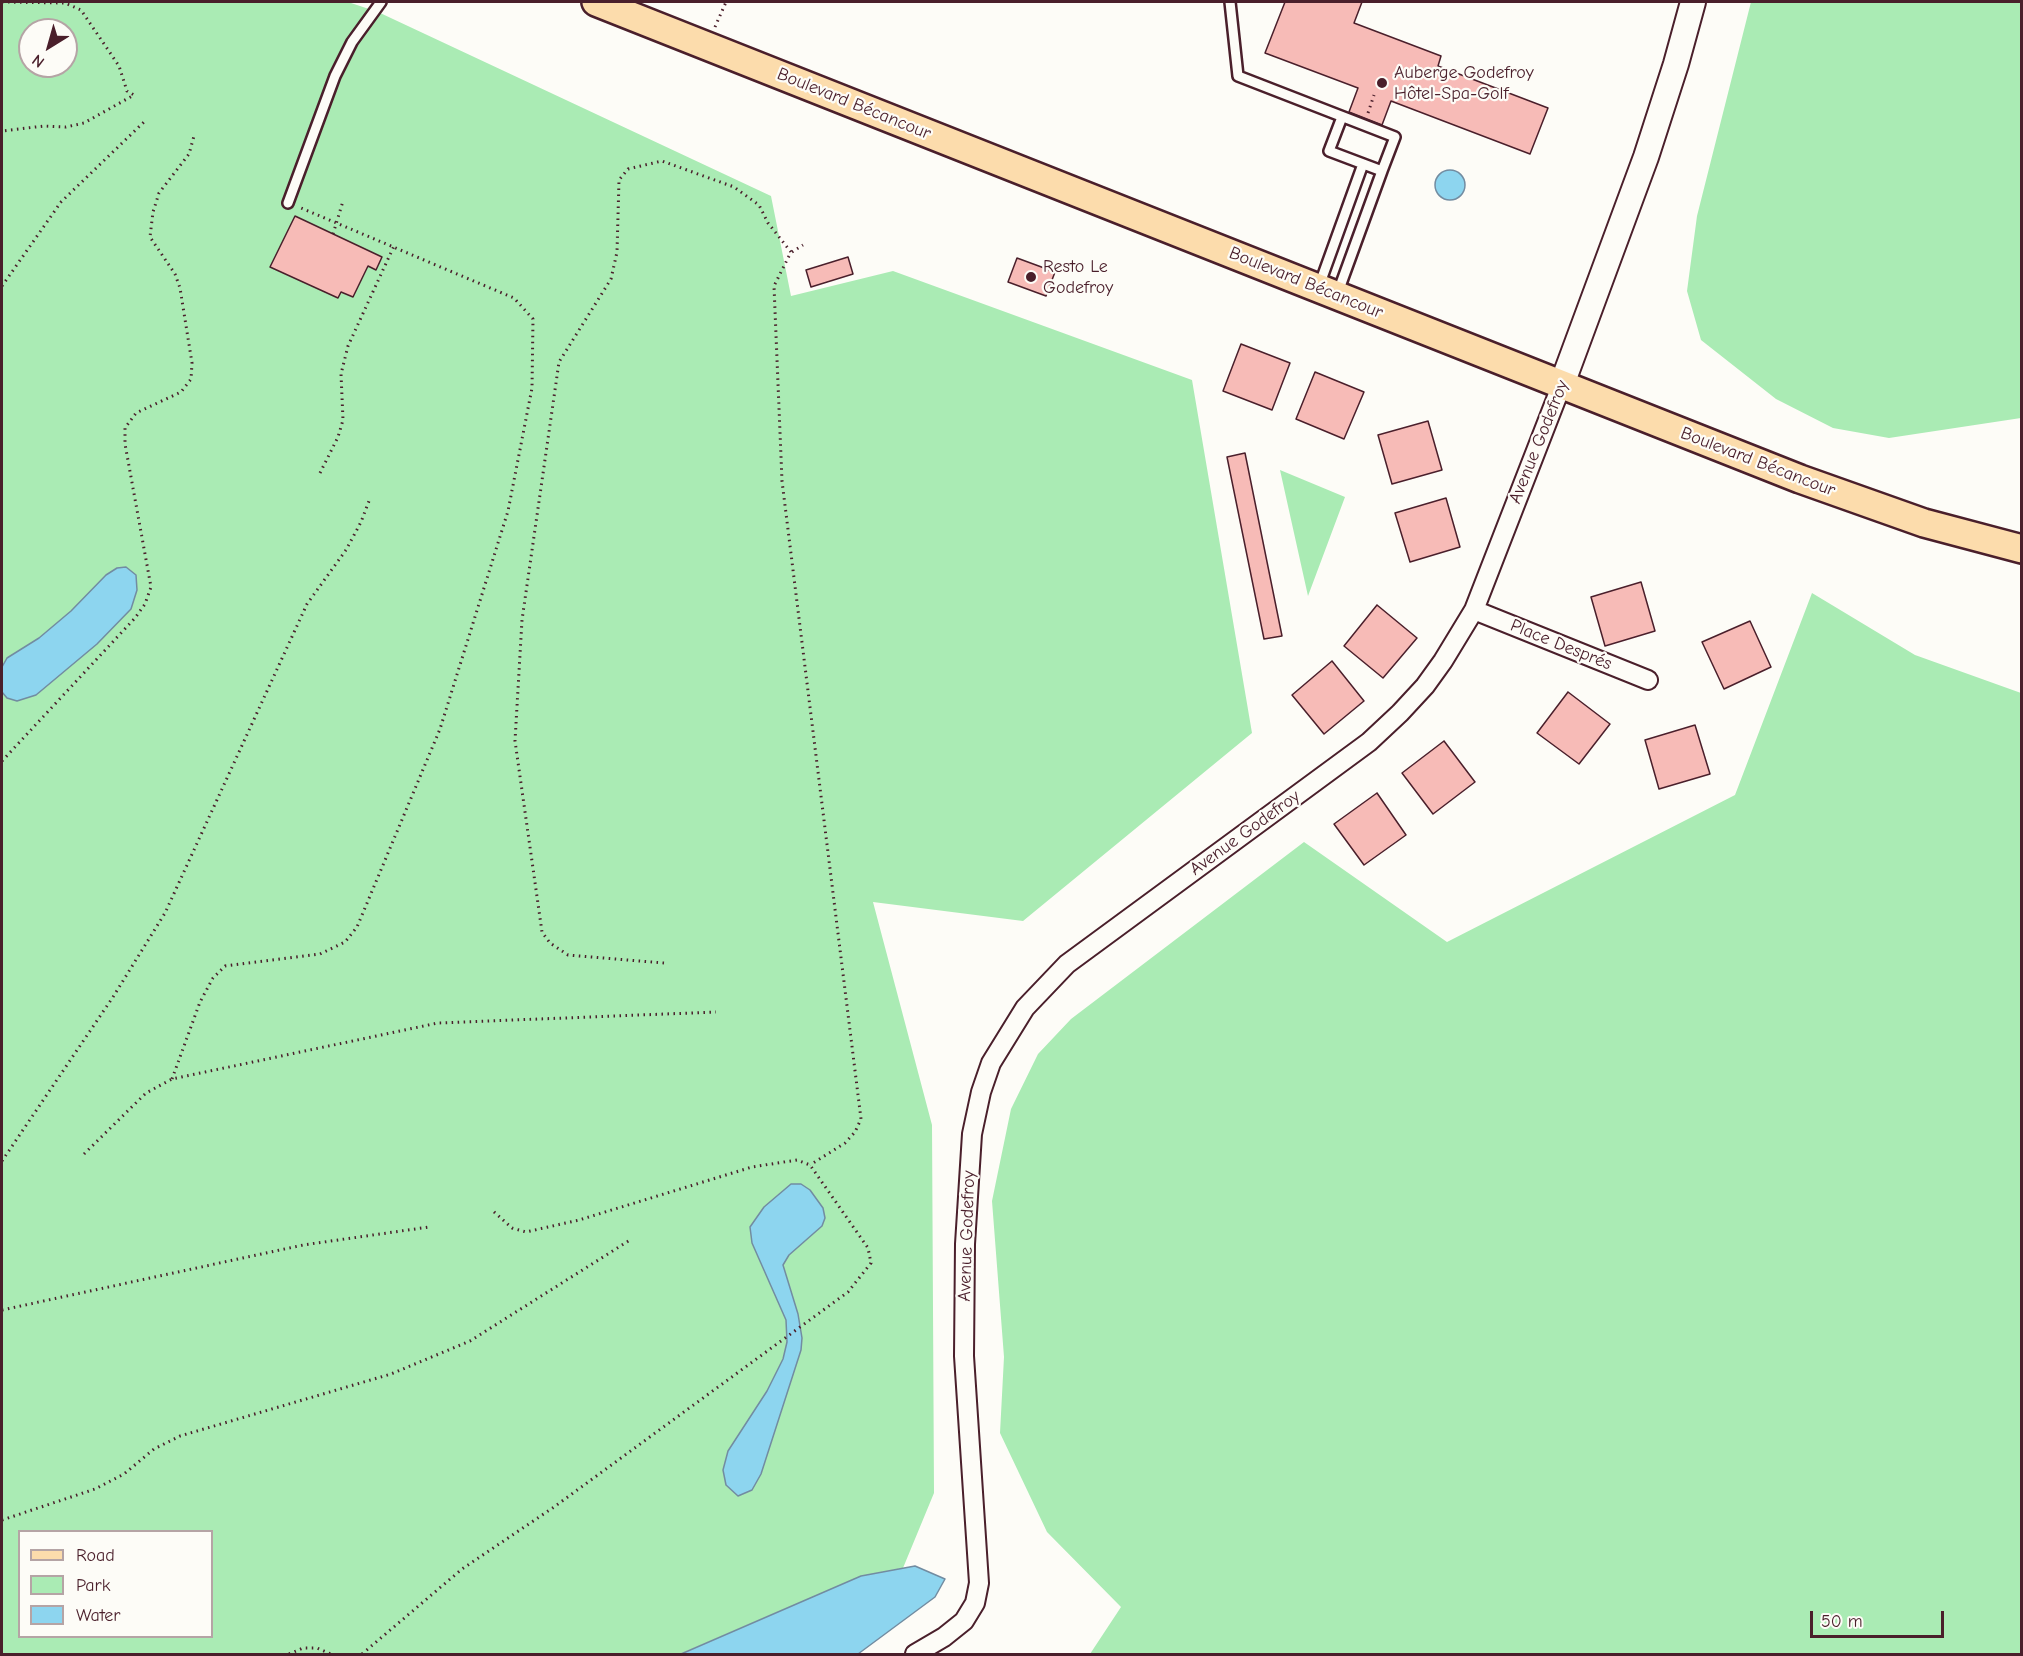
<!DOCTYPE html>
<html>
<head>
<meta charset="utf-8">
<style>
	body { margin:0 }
	#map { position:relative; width:2023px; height:1656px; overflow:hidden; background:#fdfcf7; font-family:"Comic Neue",sans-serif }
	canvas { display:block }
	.frame { position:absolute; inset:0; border:3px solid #4a1f2b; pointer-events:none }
	.legend { position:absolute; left:18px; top:1530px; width:195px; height:108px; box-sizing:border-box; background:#fdfcf7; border:2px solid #b5a4a5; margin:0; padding:8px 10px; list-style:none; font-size:18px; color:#4a1f2b }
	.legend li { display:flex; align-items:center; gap:12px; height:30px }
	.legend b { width:30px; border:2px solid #b5a4a5 }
	.north { position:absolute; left:18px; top:18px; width:60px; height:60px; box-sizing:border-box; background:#fdfcf7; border:2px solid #b5a4a5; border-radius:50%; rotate:217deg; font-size:16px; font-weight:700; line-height:24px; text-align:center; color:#4a1f2b }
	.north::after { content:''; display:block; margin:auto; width:21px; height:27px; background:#4a1f2b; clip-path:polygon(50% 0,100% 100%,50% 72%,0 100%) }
	.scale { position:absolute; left:1810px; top:1611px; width:134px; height:27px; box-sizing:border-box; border:3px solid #4a1f2b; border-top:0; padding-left:8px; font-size:18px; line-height:21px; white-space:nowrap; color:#4a1f2b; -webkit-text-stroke:4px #fdfcf7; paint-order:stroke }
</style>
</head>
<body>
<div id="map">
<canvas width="2023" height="1656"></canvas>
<div class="frame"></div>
<ul class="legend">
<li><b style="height:8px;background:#fcdcac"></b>Road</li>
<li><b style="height:16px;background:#aaebb4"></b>Park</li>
<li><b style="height:16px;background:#8dd5ef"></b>Water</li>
</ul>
<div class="north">N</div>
<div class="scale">50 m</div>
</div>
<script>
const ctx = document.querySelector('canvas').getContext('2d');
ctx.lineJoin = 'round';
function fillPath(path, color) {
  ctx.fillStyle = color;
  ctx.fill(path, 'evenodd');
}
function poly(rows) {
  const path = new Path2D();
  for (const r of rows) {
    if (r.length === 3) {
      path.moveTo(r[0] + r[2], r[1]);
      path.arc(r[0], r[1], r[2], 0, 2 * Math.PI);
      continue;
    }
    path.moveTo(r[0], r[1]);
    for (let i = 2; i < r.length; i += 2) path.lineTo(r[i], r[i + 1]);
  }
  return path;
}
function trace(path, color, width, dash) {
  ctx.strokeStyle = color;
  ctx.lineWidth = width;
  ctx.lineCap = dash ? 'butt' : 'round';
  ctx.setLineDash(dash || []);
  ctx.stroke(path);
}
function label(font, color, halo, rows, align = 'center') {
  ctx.font = font + ' "Comic Neue",sans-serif';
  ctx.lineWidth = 4.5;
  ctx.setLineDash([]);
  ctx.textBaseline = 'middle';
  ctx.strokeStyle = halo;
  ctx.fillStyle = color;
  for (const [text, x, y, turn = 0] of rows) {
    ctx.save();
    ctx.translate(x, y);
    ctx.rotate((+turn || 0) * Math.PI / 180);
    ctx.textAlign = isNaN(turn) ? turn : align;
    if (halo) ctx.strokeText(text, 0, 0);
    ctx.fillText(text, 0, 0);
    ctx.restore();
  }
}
const green = poly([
	[2,2,348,2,378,12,771,196,791,296,893,271,1192,380,1252,733,1023,921,873,902,932,1125,934,1493,903,1568,861,1576,680,1654,2,1654],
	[30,30,66,30,66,66,30,66],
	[20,1532,212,1532,212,1636,20,1636],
	[1751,2,2021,2,2021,418,1889,438,1833,428,1776,399,1701,340,1687,291,1697,216],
	[1280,470,1345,497,1308,596],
	[1812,593,1915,655,2021,693,2021,1654,1090,1654,1121,1607,1047,1532,1000,1433,1004,1357,992,1201,1011,1109,1038,1054,1071,1019,1304,842,1447,942,1735,795]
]);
const water = poly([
	[1450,185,15],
	[126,567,136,575,137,590,131,609,97,644,36,695,17,701,7,698,2,692,2,667,7,658,39,638,71,611,106,575,117,568,126,567],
	[791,1184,801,1184,810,1190,823,1208,825,1218,822,1226,789,1255,783,1265,798,1314,802,1338,801,1350,761,1474,752,1490,738,1496,726,1485,723,1470,728,1451,767,1391,783,1359,787,1342,786,1320,752,1243,750,1227,764,1207,791,1184],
	[915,1566,945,1579,935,1597,858,1654,681,1654,861,1576,915,1566]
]);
const building = poly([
	[1285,2,1362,2,1354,23,1441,56,1438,66,1548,108,1530,154,1391,101,1382,125,1349,112,1358,88,1265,53,1285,2],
	[295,216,382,257,376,270,368,266,353,297,341,292,338,298,270,267,295,216],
	[848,257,853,274,811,287,806,270,848,257],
	[1017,258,1055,272,1046,296,1008,282,1017,258],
	[1241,344,1290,363,1272,410,1223,391,1241,344],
	[1315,372,1364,392,1344,439,1296,419,1315,372],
	[1428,421,1442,470,1392,484,1378,435,1428,421],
	[1245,453,1282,636,1264,639,1227,457,1245,453],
	[1446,498,1460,547,1410,562,1395,513,1446,498],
	[1641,582,1655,631,1605,646,1591,597,1641,582],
	[1377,605,1417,638,1383,678,1344,646,1377,605],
	[1750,621,1771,667,1724,689,1702,642,1750,621],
	[1332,661,1364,701,1324,734,1292,695,1332,661],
	[1568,692,1610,724,1579,764,1537,733,1568,692],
	[1695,725,1710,774,1659,789,1645,740,1695,725],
	[1444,741,1475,782,1433,814,1402,773,1444,741],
	[1377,793,1406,835,1364,865,1334,824,1377,793]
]);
const path = poly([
	[2,2,65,3,81,10,119,66,127,91,134,95,84,123,66,127,44,126,2,131],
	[715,27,726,2],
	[1368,113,1374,95],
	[333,234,343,201],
	[792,252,803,245],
	[2,286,61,202,146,120],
	[320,473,338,437,343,420,341,374,348,346,394,246],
	[2,761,135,618,145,604,151,587,125,444,125,428,136,413,181,392,191,379,192,363,180,288,175,274,150,237,153,212,159,193,189,154,194,136],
	[664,963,568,955,550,943,542,932,515,741,522,620,559,362,611,279,617,252,619,180,628,169,662,161,734,187,759,205,768,223,791,252,774,286,782,481,861,1119,855,1132,845,1143,810,1165],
	[172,1079,200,1002,213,978,225,966,320,954,345,942,357,927,440,729,508,511,532,388,533,319,514,298,301,208],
	[84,1154,146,1093,172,1079,438,1023,716,1012],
	[2,1161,113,997,165,913,307,604,346,550,361,522,369,501],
	[2,1310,303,1245,429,1227],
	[2,1520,95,1489,124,1474,154,1449,180,1436,391,1374,470,1341,630,1240],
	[289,1654,303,1648,317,1648,331,1654],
	[362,1654,462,1569,554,1507,848,1292,871,1263,868,1248,810,1165,797,1160,752,1167,579,1220,526,1232,512,1228,492,1210]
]);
const lane = poly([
	[1230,2,1238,76,1395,137,1382,171,1329,151,1342,117],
	[288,203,335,76,352,42,381,2],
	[1319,286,1363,164],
	[1338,292,1382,171]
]);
const street = poly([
	[1474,610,1648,680],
	[915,1654,944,1637,964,1621,975,1603,979,1583,964,1356,965,1244,972,1134,981,1092,991,1063,1025,1008,1067,964,1369,742,1400,713,1425,686,1443,661,1474,610,1562,384]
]);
const secondary = poly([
	[1562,384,1646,157,1676,64,1693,2]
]);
const primary = poly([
	[596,2,1800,479,1924,523,2022,549]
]);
const markers = [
	[1382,83,6,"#4a1f2b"],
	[1031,277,6,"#4a1f2b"]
];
const poiNames = [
	["Auberge Godefroy",1394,73],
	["Hôtel-Spa-Golf",1394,94],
	["Resto Le",1043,267],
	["Godefroy",1043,288]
];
const streetNames = [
	["Boulevard Bécancour",854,104,22],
	["Boulevard Bécancour",1306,283,22],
	["Avenue Godefroy",1539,442,-68],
	["Boulevard Bécancour",1758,462,21],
	["Place Després",1561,645,22],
	["Avenue Godefroy",1245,833,-36],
	["Avenue Godefroy",967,1236,-88]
];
fillPath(green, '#aaebb4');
fillPath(water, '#8dd5ef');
trace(water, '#728ca1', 1.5);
fillPath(building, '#f7bbb7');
trace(building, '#4a1f2b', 1.5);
trace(lane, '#4a1f2b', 14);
trace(street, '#4a1f2b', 22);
trace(secondary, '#4a1f2b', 28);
trace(primary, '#4a1f2b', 32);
trace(path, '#4a1f2b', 3, [1.5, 4.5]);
trace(lane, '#fdfcf7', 9);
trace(street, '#fdfcf7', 18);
trace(secondary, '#fdfcf7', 24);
trace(primary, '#fcdcac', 27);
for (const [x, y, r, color] of markers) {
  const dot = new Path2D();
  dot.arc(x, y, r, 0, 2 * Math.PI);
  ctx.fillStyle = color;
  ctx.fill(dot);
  trace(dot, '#fdfcf7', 2);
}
label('18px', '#4a1f2b', '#fdfcf7', poiNames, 'left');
label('18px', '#4a1f2b', '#fdfcf7', streetNames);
</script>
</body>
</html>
